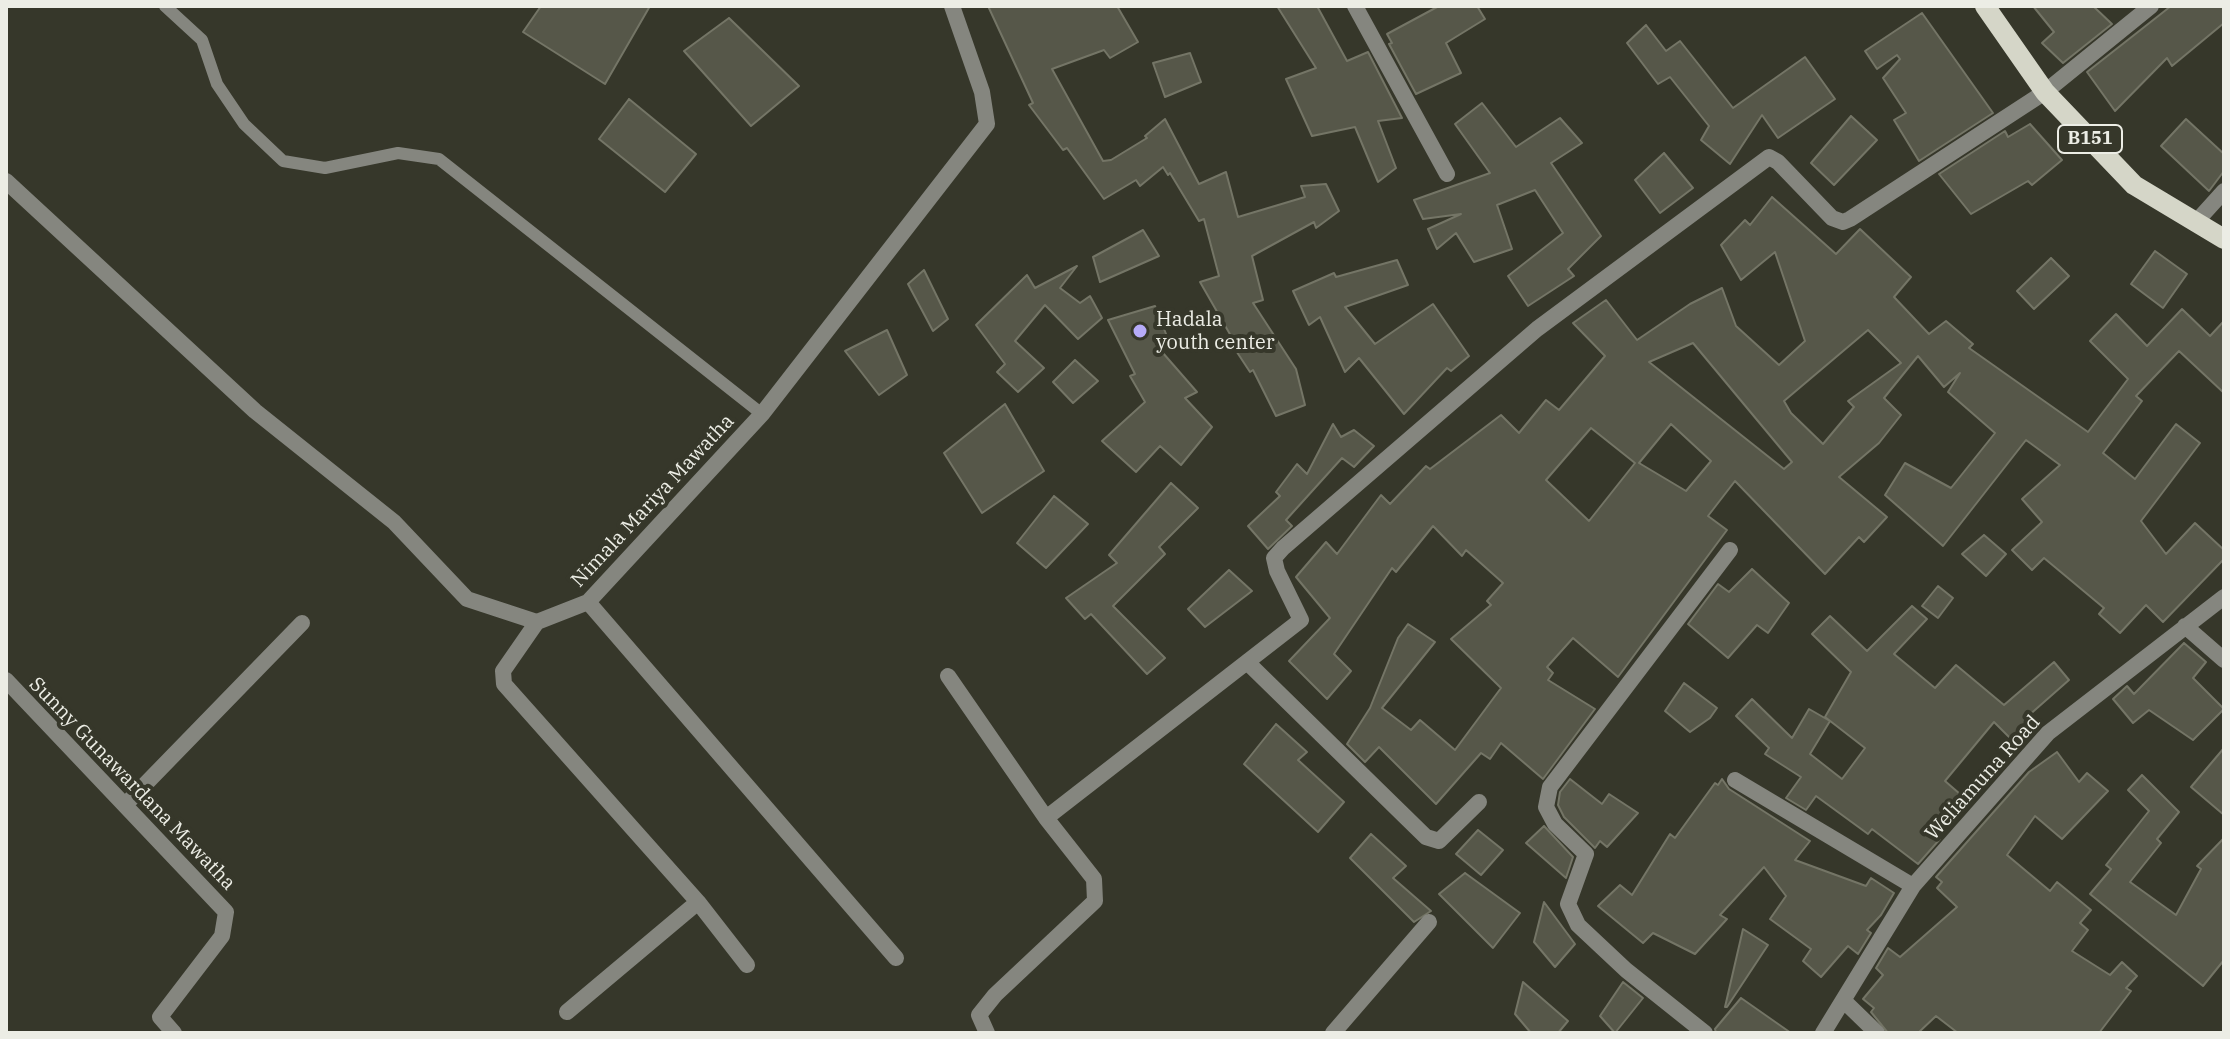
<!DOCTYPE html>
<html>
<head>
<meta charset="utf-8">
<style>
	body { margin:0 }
	#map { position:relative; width:2230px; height:1039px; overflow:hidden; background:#36372a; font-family:"IBM Plex Serif",serif }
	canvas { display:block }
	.frame { position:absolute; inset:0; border:8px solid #ecede5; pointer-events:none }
</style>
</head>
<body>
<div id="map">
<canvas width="2230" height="1039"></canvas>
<div class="frame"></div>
</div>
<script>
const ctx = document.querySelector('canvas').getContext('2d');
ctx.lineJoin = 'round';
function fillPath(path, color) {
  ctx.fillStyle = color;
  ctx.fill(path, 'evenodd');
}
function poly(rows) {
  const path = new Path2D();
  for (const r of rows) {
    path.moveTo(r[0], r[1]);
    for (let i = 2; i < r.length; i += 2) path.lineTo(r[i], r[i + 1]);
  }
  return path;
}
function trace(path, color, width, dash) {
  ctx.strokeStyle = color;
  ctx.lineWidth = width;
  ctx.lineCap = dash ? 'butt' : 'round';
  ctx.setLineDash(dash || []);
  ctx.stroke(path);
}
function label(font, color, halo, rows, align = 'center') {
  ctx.font = font + ' "IBM Plex Serif",serif';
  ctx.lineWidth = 8;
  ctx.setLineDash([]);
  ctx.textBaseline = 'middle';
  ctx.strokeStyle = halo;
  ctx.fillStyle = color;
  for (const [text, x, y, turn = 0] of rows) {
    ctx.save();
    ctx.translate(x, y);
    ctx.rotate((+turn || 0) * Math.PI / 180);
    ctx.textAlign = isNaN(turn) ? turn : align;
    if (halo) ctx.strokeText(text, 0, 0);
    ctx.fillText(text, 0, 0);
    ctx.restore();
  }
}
const building = poly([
	[541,6,650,6,605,84,523,32,541,6],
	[988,6,1117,6,1138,42,1110,58,1104,50,1052,69,1103,161,1111,160,1147,138,1145,136,1165,119,1199,184,1226,172,1238,217,1305,197,1301,186,1326,184,1339,211,1316,228,1314,222,1252,256,1263,300,1253,303,1296,369,1305,405,1276,416,1253,370,1250,372,1227,337,1231,336,1200,282,1219,276,1204,219,1199,221,1170,173,1168,175,1163,167,1140,186,1136,180,1104,199,1067,148,1063,150,1029,105,1033,103,988,6],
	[1277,6,1317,6,1347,61,1368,52,1402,118,1378,121,1396,168,1378,182,1355,127,1312,136,1286,79,1316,68,1277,6],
	[1439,6,1477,6,1485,19,1446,43,1461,73,1416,94,1389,44,1392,43,1387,34,1439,6],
	[2033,6,2093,6,2112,24,2063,63,2042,43,2054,32,2033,6],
	[2171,6,2224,6,2224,23,2172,66,2167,58,2115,111,2087,72,2171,6],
	[1922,13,1993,113,1919,161,1894,120,1906,113,1883,78,1900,59,1897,55,1877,69,1865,51,1922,13],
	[729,18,799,86,751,126,684,51,729,18],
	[1646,25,1666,51,1680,41,1733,108,1805,57,1835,99,1778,138,1762,115,1730,164,1701,140,1709,126,1670,77,1658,84,1627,43,1646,25],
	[1190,53,1201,82,1165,97,1153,63,1190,53],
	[629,99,696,154,665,192,599,139,629,99],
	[1482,103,1516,147,1560,118,1582,143,1551,163,1601,236,1568,269,1574,276,1528,306,1508,276,1563,233,1535,190,1497,205,1512,249,1474,262,1456,233,1437,249,1428,229,1461,214,1423,219,1414,200,1490,173,1455,124,1482,103],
	[1851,116,1877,140,1834,185,1811,163,1851,116],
	[2186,119,2224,154,2224,171,2209,191,2161,146,2186,119],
	[2030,124,2062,160,2032,185,2028,181,1971,214,1939,174,2005,131,2008,137,2030,124],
	[1664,153,1693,188,1660,213,1635,180,1664,153],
	[1772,197,1836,254,1860,229,1911,277,1894,297,1929,334,1946,321,1973,344,1969,348,2088,432,2128,379,2090,341,2116,314,2147,346,2182,309,2210,336,2224,321,2224,393,2179,351,2136,396,2142,401,2103,453,2135,479,2176,424,2200,443,2141,521,2166,554,2195,523,2224,550,2224,559,2163,622,2146,605,2120,633,2099,614,2104,608,2044,558,2032,570,2012,550,2042,522,2022,499,2060,465,2026,440,1943,546,1885,495,1905,463,1951,488,1995,433,1948,392,1960,373,1944,387,1918,356,1884,398,1901,415,1879,443,1839,477,1887,517,1864,542,1859,537,1825,574,1735,481,1708,516,1727,530,1618,677,1573,638,1547,667,1553,673,1548,680,1595,709,1543,779,1501,743,1490,759,1481,753,1436,804,1379,747,1365,762,1347,744,1370,708,1398,638,1408,624,1435,642,1382,708,1411,730,1420,720,1455,750,1501,688,1451,639,1491,605,1487,601,1503,583,1466,550,1462,556,1433,526,1396,572,1392,568,1334,654,1351,671,1327,699,1289,661,1330,618,1296,577,1326,542,1337,554,1381,495,1390,504,1426,466,1430,469,1501,415,1519,433,1546,400,1559,410,1605,356,1573,323,1606,300,1637,340,1690,304,1722,288,1736,326,1779,365,1805,341,1775,252,1741,280,1721,245,1745,220,1750,225,1772,197],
	[1868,330,1901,363,1848,401,1854,407,1823,444,1791,413,1784,401,1868,330],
	[1693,343,1792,462,1784,469,1649,362,1693,343],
	[1671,424,1711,461,1686,491,1639,463,1671,424],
	[1591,428,1635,463,1589,521,1546,480,1591,428],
	[1143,230,1159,256,1100,282,1093,257,1143,230],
	[2155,251,2187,274,2163,308,2131,284,2155,251],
	[2051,258,2069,276,2034,309,2017,291,2051,258],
	[1397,260,1408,285,1345,307,1375,344,1433,304,1469,356,1451,371,1447,368,1404,414,1359,358,1345,372,1320,317,1309,325,1293,291,1334,273,1336,277,1397,260],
	[1077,266,1060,288,1080,303,1090,296,1102,318,1078,339,1045,305,1015,341,1044,368,1018,392,997,372,1005,364,976,325,1027,275,1035,288,1077,266],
	[924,270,948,319,933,331,908,284,924,270],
	[1155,306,1168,339,1156,345,1197,392,1185,398,1212,427,1181,465,1160,446,1136,472,1102,441,1145,402,1130,376,1135,374,1108,320,1155,306],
	[887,330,907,375,879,395,845,351,887,330],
	[1075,360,1098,381,1073,403,1053,382,1075,360],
	[1005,404,1044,471,982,513,944,453,1005,404],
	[1333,424,1341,437,1354,430,1374,446,1354,467,1342,458,1286,520,1292,526,1268,549,1248,526,1280,496,1276,492,1297,464,1307,474,1333,424],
	[1171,483,1198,508,1159,547,1165,554,1113,606,1165,658,1147,674,1091,614,1085,619,1066,598,1117,563,1109,555,1171,483],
	[1054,496,1088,524,1046,568,1017,543,1054,496],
	[1984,535,2006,554,1986,576,1962,554,1984,535],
	[1752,569,1789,603,1768,633,1757,625,1728,658,1688,624,1718,584,1729,592,1752,569],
	[1229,570,1252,591,1205,627,1188,609,1229,570],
	[1938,586,1953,598,1938,618,1922,606,1938,586],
	[1912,606,1927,619,1894,654,1935,688,1956,665,2004,705,2054,662,2069,680,2027,717,2030,719,2011,739,1994,722,1945,781,1960,794,1927,830,1940,839,1918,864,1872,829,1868,834,1816,796,1806,810,1786,798,1801,777,1765,754,1769,748,1736,716,1752,699,1792,738,1809,709,1830,721,1810,754,1842,779,1865,748,1825,717,1851,672,1812,634,1830,616,1867,651,1912,606],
	[2184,643,2206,662,2193,678,2224,709,2193,740,2149,710,2133,723,2113,699,2127,686,2134,694,2184,643],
	[1684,683,1717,708,1710,718,1690,732,1665,711,1684,683],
	[1276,724,1307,752,1298,760,1344,802,1318,832,1244,764,1276,724],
	[2224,748,2224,815,2191,787,2224,748],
	[2057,752,2079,782,2087,773,2108,791,2062,839,2035,816,2007,855,2050,891,2057,882,2091,910,2080,923,2088,930,2072,951,2110,975,2122,962,2137,976,2126,988,2131,991,2099,1033,1958,1033,1936,1016,1918,1033,1888,1033,1871,1012,1874,1008,1863,999,1883,975,1876,968,1888,948,1900,957,1957,907,1937,888,1942,882,1936,877,2029,772,2057,752],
	[2142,775,2179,812,2157,839,2161,843,2130,882,2176,915,2201,869,2197,866,2224,838,2224,960,2203,986,2090,894,2111,869,2106,865,2149,811,2128,790,2142,775],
	[1570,779,1602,804,1609,794,1638,813,1607,847,1600,841,1595,848,1564,817,1558,805,1560,792,1570,779],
	[1722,779,1729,789,1810,841,1795,860,1866,886,1871,878,1894,893,1881,915,1867,930,1871,933,1858,954,1848,946,1821,977,1803,961,1811,949,1770,919,1786,896,1764,867,1720,915,1727,919,1695,954,1653,933,1643,943,1598,906,1620,885,1632,895,1670,834,1675,838,1715,783,1718,785,1722,779],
	[1544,826,1573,857,1566,878,1526,843,1544,826],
	[1478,830,1503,850,1481,875,1456,854,1478,830],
	[1371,834,1406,866,1393,878,1431,911,1414,922,1350,858,1371,834],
	[1465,873,1520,913,1493,948,1439,894,1465,873],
	[1544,902,1575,944,1555,967,1534,942,1544,902],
	[1743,929,1768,945,1727,1007,1725,1007,1743,929],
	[1523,982,1568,1021,1558,1033,1531,1033,1515,1014,1523,982],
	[1623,982,1643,998,1615,1033,1600,1016,1623,982],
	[1741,998,1791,1033,1716,1033,1715,1029,1741,998]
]);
const lane = poly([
	[165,6,202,40,217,84,244,124,283,161,325,168,398,153,439,159,762,414]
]);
const street = poly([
	[1355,6,1447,174],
	[6,181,255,411,394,522,467,599,537,622,588,602,762,414,987,124,982,92,952,6],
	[2196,222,2224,191],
	[588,602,896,958],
	[537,622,503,671,504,684,698,902,747,965],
	[2185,626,2224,660],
	[1249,664,1426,837,1439,841,1479,802],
	[948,676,1046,818],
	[6,680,226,912,222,936,160,1017,174,1033],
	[1735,780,1913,886],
	[125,805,302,623],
	[1843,1000,1877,1033],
	[567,1012,698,902],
	[987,1033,979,1015,995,995,1095,901,1094,879,1046,818,1301,620,1277,571,1274,558,1283,548,1537,329,1769,157,1778,162,1832,218,1843,222,1850,219,2045,92,2151,6],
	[1333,1033,1429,922],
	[1705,1033,1626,970,1578,925,1568,904,1586,854,1555,824,1546,807,1550,787,1730,550],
	[1823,1033,1913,886,2048,733,2224,597]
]);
const primary = poly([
	[1985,6,2045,92,2134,185,2224,239]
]);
const markers = [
	[1140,331,8,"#b6abf8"]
];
const shields = [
	[2090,139,64]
];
const shieldNames = [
	["B151",2090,139]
];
const poiNames = [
	["Hadala",1156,320],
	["youth center",1156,343]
];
const streetNames = [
	["Nimala Mariya Mawatha",653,501,-47],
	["Weliamuna Road",1983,778,-48],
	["Sunny Gunawardana Mawatha",132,784,46]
];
fillPath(building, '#565749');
trace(building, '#747566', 2);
trace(lane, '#85867f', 12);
trace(street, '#85867f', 16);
trace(primary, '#d5d6c8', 20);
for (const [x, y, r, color] of markers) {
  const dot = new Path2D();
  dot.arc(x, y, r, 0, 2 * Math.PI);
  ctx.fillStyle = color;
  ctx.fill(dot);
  trace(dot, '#36372a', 3);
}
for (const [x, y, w] of shields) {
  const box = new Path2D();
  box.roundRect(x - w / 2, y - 14, w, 28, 6);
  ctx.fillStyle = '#36372a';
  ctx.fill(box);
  trace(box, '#ecede5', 2);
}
label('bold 18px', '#ecede5', null, shieldNames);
label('20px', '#ecede5', '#36372a', poiNames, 'left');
label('20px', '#ecede5', '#36372a', streetNames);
</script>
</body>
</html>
